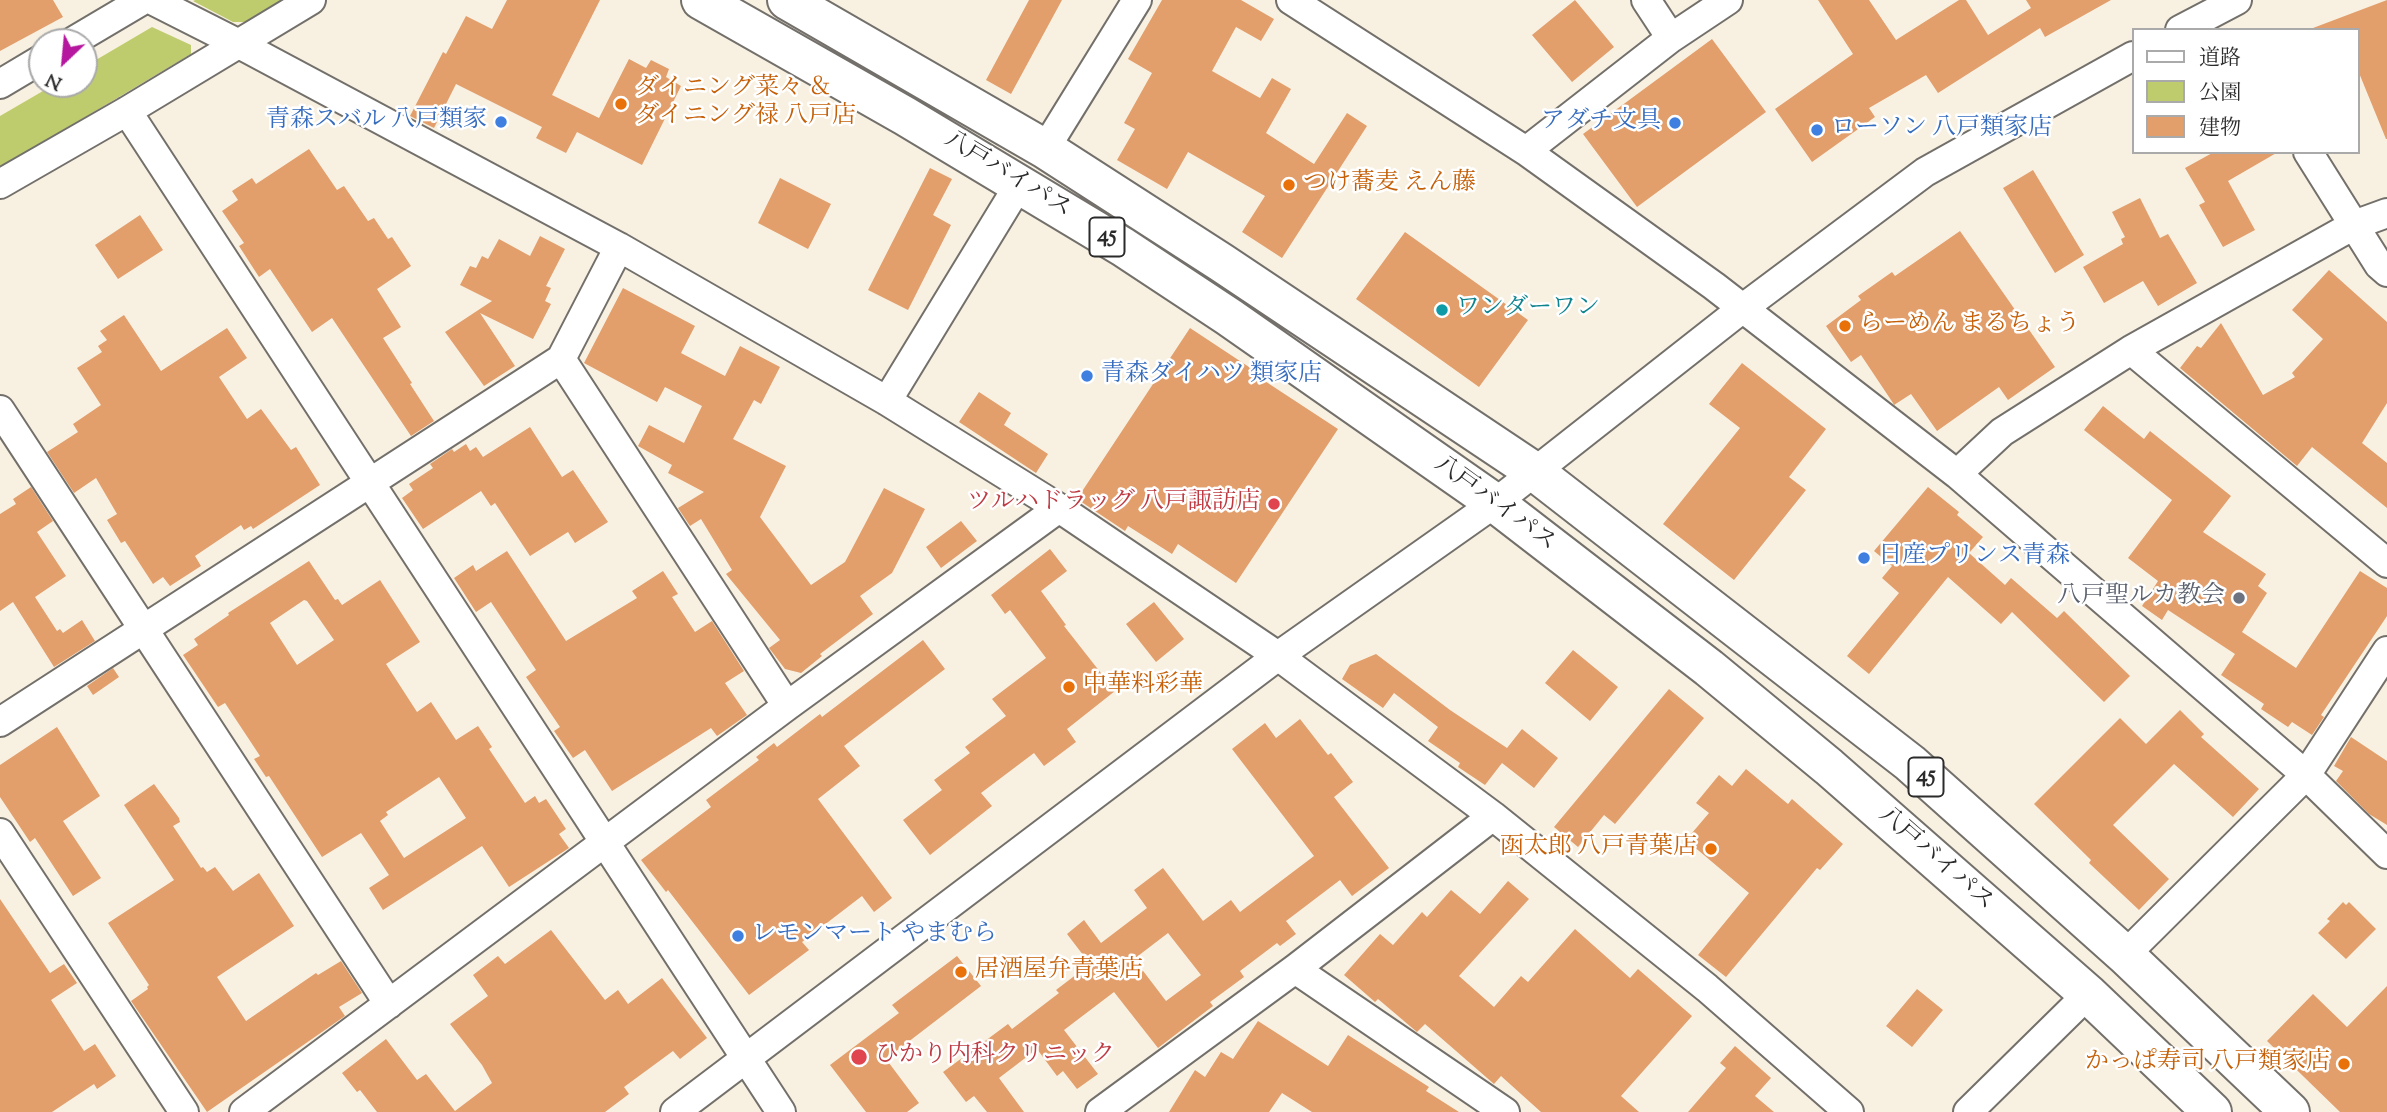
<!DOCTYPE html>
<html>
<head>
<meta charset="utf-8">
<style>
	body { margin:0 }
	#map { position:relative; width:2387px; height:1112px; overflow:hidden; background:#f8f1e2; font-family:"Sorts Mill Goudy","Noto Serif JP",serif }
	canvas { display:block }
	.legend { position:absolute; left:2132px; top:28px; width:228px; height:126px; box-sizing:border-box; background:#fff; border:2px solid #aaa; margin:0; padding:9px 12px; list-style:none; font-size:21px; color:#2b2b2b }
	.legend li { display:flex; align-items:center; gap:14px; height:35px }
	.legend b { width:35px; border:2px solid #aaa }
	.north { position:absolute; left:28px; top:28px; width:70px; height:70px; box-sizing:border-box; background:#fff; border:2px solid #aaa; border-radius:50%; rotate:206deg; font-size:19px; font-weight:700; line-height:28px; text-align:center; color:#2b2b2b }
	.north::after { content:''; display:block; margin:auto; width:24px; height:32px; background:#b5179e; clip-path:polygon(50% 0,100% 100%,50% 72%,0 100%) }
</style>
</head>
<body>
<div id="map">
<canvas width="2387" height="1112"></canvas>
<ul class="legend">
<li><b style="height:9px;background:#fff"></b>道路</li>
<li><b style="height:19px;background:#bfcc6d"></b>公園</li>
<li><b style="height:19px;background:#e29e6b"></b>建物</li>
</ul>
<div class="north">N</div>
</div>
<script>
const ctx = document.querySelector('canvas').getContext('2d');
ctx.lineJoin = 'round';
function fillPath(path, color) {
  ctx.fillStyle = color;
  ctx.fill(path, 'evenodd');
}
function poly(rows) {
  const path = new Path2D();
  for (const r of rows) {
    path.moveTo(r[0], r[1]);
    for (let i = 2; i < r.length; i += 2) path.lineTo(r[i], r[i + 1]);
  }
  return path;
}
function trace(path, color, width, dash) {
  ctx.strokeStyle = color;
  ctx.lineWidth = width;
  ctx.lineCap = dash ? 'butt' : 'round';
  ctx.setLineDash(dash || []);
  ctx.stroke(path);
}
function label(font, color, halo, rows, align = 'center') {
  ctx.font = font + ' "Sorts Mill Goudy","Noto Serif JP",serif';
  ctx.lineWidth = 5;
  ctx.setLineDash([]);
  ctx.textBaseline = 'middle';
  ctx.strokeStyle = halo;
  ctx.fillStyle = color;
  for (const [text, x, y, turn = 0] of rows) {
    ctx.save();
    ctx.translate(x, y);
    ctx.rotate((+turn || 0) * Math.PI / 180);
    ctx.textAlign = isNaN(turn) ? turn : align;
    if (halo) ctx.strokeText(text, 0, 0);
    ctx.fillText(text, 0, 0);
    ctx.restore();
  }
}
const green = poly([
	[195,0,287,0,250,22,233,22,193,1],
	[152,27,191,45,191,54,0,168,0,116,55,84,84,84,84,67]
]);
const building = poly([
	[0,0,53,0,63,17,0,51],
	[507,0,600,0,552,95,599,118,629,59,646,68,651,60,669,69,666,77,681,86,642,165,577,132,566,153,536,138,542,127,456,84,434,128,410,116,443,52,446,54,466,16,492,29],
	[1029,0,1062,0,1011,94,986,80],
	[1162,0,1241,0,1274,19,1261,41,1236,27,1212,71,1260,98,1272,78,1291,89,1266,133,1314,164,1347,113,1367,126,1282,258,1242,232,1265,196,1188,152,1167,189,1117,160,1135,129,1124,123,1152,73,1128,59],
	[1575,0,1614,47,1572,82,1532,35],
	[1818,0,1869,0,1896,40,1959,0,1966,0,1988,35,2031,8,2026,0,2111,0,2045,37,2040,28,1938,93,1926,75,1869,108,1875,117,1812,162,1775,109,1853,54],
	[2387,0,2387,139,2386,139,2357,68,2357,30,2313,28],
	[1712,39,1766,112,1637,207,1583,134],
	[309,149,337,190,344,186,368,221,374,218,388,239,392,237,411,266,377,289,401,327,383,338,412,383,410,384,434,421,411,436,332,318,312,332,270,269,259,277,239,246,244,243,222,211,238,200,232,191,252,178,256,184],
	[2214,152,2278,152,2228,181,2255,230,2223,247,2199,205,2205,202,2185,168],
	[930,168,952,179,933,215,951,225,908,310,868,290],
	[2033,170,2084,255,2055,273,2003,188],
	[780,178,831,204,808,249,758,223],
	[2140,198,2160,238,2168,234,2197,283,2158,306,2143,281,2104,303,2083,267,2123,244,2121,239,2125,237,2112,212],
	[140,215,163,250,118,279,95,245],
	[1960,231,2055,367,2008,400,1999,387,1937,431,1911,394,1894,405,1893,403,1861,355,1851,362,1826,326,1861,300,1858,296,1892,272,1895,276],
	[1405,232,1528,320,1479,387,1356,299],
	[540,236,565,249,546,286,551,288,545,301,551,304,533,339,480,313,515,366,484,386,445,332,492,301,460,285,470,266,476,268,482,256,488,259,499,239,530,256],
	[2329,270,2387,322,2387,403,2362,443,2387,463,2387,508,2312,447,2297,466,2180,368,2197,346,2201,348,2221,323,2263,395,2295,377,2292,373,2323,339,2292,310],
	[623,288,695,326,681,353,725,376,740,346,780,367,761,404,754,400,733,439,786,466,760,517,811,585,845,562,884,488,925,509,892,573,860,596,873,614,820,654,822,656,801,673,785,669,769,648,780,640,726,574,732,570,701,519,690,526,678,508,704,492,668,473,672,465,638,446,649,425,684,443,702,406,665,387,657,402,584,363],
	[124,315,161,371,227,328,247,358,219,377,247,419,261,409,291,450,296,447,320,485,253,529,251,526,244,530,241,525,195,556,201,566,170,586,163,577,153,584,125,541,121,543,107,520,117,514,96,478,74,493,47,452,78,432,73,424,101,405,77,368,102,352,98,346,107,340,100,331],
	[1190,328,1252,369,1251,372,1338,429,1236,583,1178,544,1172,554,1128,526,1125,531,1077,499],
	[1742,363,1826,429,1789,477,1806,490,1734,580,1663,524,1740,428,1709,404],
	[979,392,1011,413,1004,425,1048,454,1036,473,959,422],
	[2103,406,2144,439,2150,431,2231,496,2203,532,2266,574,2258,586,2267,593,2242,632,2296,668,2360,571,2387,588,2387,616,2321,715,2324,717,2312,735,2292,722,2288,727,2261,709,2264,704,2221,675,2235,654,2168,610,2162,620,2142,606,2158,581,2128,558,2172,500,2084,430],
	[530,427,562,477,573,470,608,522,575,543,568,532,530,556,495,503,491,506,481,491,423,529,402,498,413,490,409,484,433,468,430,464,452,449,454,452,466,444,470,451,476,447,483,457],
	[31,487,53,521,37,532,66,576,35,597,57,631,60,629,63,633,82,620,95,641,54,667,13,602,0,611,0,514,16,504,13,499],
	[1928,487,1959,512,1957,515,1983,537,1969,553,2005,585,2011,578,2057,618,2064,611,2130,676,2104,702,2012,612,2001,624,1948,577,1869,674,1847,656,1899,593,1882,578,1892,566,1874,551],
	[961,521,977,541,941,568,926,547],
	[1050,549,1067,571,1041,591,1066,625,1064,626,1115,691,1067,729,1076,742,1044,766,1034,753,981,793,992,806,930,855,903,820,942,790,934,780,970,753,965,747,1006,716,992,699,1046,658,1010,610,1005,614,991,595],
	[507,551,566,641,637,598,632,591,663,571,678,594,672,597,695,632,712,621,744,671,725,683,747,715,717,736,711,728,612,791,585,750,573,758,554,731,560,727,526,677,536,670,491,602,476,612,454,578,473,565,476,571],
	[309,561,335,600,338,599,342,605,380,580,420,642,386,664,417,712,431,702,456,740,478,726,492,747,489,749,525,803,535,796,539,803,546,799,566,829,559,834,569,848,509,887,482,846,383,910,369,888,389,875,361,833,322,857,269,776,266,777,254,759,260,756,225,703,218,707,183,655,198,645,194,639,229,615,228,613],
	[304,600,307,601,334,640,297,665,270,623],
	[439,777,466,818,404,858,380,821,388,815,386,812],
	[1154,602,1184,639,1156,662,1126,624],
	[923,640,945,669,844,746,860,766,818,799,892,898,874,912,862,896,802,942,809,950,749,995,668,890,666,892,641,860,711,807,706,800,759,760,756,757,774,743,777,747,820,714,822,717],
	[1573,650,1618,687,1590,721,1545,683],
	[1376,654,1450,710,1507,748,1522,729,1558,758,1534,788,1502,763,1485,785,1458,767,1460,763,1428,741,1438,727,1394,693,1383,708,1342,679,1350,665],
	[113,668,119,677,93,695,87,686],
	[1669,689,1704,718,1615,824,1604,815,1578,847,1554,827],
	[2180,710,2204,734,2201,737,2259,789,2233,817,2174,764,2113,825,2169,879,2139,910,2089,863,2091,860,2034,804,2120,718,2146,744],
	[1300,719,1328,755,1331,753,1353,782,1334,797,1389,868,1352,896,1340,880,1286,921,1296,934,1280,946,1277,943,1240,971,1244,977,1210,1002,1213,1006,1158,1048,1114,992,1064,1030,1098,1074,1077,1089,1063,1071,1057,1076,1037,1049,999,1078,1024,1112,987,1112,974,1096,966,1102,943,1072,1008,1024,1012,1029,1059,993,1056,990,1090,964,1067,934,1084,920,1101,943,1147,908,1134,890,1163,868,1203,921,1231,900,1240,912,1314,856,1232,749,1265,723,1276,738],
	[1168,933,1201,975,1166,1001,1134,959],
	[57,727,100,796,63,821,101,878,73,896,35,838,30,842,0,797,0,765],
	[2351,737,2387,761,2387,825,2369,814,2336,781,2343,771,2334,766],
	[1746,769,1788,804,1792,799,1843,844,1820,870,1817,868,1726,977,1698,955,1749,893,1686,840,1709,813,1696,803,1719,775,1732,786],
	[154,784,179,818,180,822,173,826,201,868,203,867,207,872,215,867,233,891,259,873,294,926,217,977,246,1021,316,973,318,975,341,961,362,993,339,1007,345,1016,207,1112,131,1001,148,989,147,987,149,985,108,923,174,880,124,805],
	[1508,881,1529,899,1459,976,1494,1007,1521,976,1528,982,1575,929,1630,978,1638,969,1692,1016,1621,1096,1639,1112,1541,1112,1501,1076,1494,1084,1425,1024,1417,1032,1378,999,1375,1002,1344,975,1380,934,1393,945,1422,912,1427,917,1451,890,1480,914],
	[0,899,50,973,64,964,77,983,51,1000,84,1051,95,1044,116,1076,97,1089,94,1084,52,1112,0,1112],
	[2343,902,2346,905,2349,902,2376,929,2346,959,2318,933,2330,921,2327,919],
	[551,930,605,1000,618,990,628,1004,662,978,707,1038,680,1059,673,1051,624,1087,629,1094,605,1112,377,1112,360,1090,357,1092,342,1073,386,1039,417,1080,426,1074,455,1111,492,1083,482,1065,450,1024,488,996,473,975,498,956,505,964],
	[957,956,981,986,886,1059,919,1103,907,1112,866,1112,830,1065,899,1013,892,1005],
	[2387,986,2387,1112,2340,1112,2267,1041,2313,994,2347,1027],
	[1917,989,1943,1010,1912,1047,1886,1026],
	[1258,1021,1328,1066,1348,1035,1429,1087,1426,1091,1459,1112,1312,1112,1282,1093,1269,1112,1169,1112,1195,1070,1205,1077,1221,1052,1233,1059],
	[1735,1046,1771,1078,1755,1096,1774,1112,1688,1112,1726,1068,1720,1063]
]);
const minor = poly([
	[152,0,239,44,619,247,887,401,1059,508,1278,656,1493,816,1707,988,1849,1112],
	[1291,0,1526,151,1714,286,1957,474,2306,775,2387,854],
	[1646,0,1671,38],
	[2180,30,2237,0],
	[72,42,143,0],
	[0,84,42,59],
	[127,111,781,1112],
	[1045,149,1137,0],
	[1526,151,1671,38,1728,0],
	[2308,152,2379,265,2387,272],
	[0,184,127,111,311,0],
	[2131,350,2387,563],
	[561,359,787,706],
	[887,401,1020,183],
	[0,410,389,1004],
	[1957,474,2002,432,2131,350,2354,225,2387,213],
	[0,722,561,359,619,247],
	[0,833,184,1112],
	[2125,955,2306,775,2387,651],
	[1295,969,1505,1112],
	[244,1112,787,706,1059,508],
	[675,1112,1278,656,1495,503,1743,308,1925,172,2133,56],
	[1100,1112,1295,969,1493,816],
	[1968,1112,2088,994]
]);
const highway = poly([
	[701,0,905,116,1123,247,1229,317,1495,503,1709,668,1829,767,2088,994,2212,1112],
	[787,0,1045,149,1222,263,1535,472,1910,763,2125,955,2290,1112]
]);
const markers = [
	[621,104,7,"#e8710a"],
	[501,122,7,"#3f7fe0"],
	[1675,123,7,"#3f7fe0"],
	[1817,130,7,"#3f7fe0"],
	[1289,185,7,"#e8710a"],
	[1442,310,7,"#0f9aa8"],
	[1845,326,7,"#e8710a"],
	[1087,376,7,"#3f7fe0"],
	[1274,504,7,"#e0444e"],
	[1864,558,7,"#3f7fe0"],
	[2239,598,7,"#6b7280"],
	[1069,687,7,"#e8710a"],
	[1711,849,7,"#e8710a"],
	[738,936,7,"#3f7fe0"],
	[961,972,7,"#e8710a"],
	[859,1057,9,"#e0444e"],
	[2344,1064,7,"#e8710a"]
];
const shields = [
	[1107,237,35],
	[1926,777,35]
];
const shieldNames = [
	["45",1107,237],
	["45",1926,777]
];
const foodNames = [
	["ダイニング菜々 ＆",635,90],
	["ダイニング禄 八戸店",635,118],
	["つけ蕎麦 えん藤",1303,185],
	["らーめん まるちょう",1859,326],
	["中華料彩華",1083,687],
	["函太郎 八戸青葉店",1697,849,"right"],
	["居酒屋弁青葉店",975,972],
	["かっぱ寿司 八戸類家店",2330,1064,"right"]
];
const shopNames = [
	["青森スバル 八戸類家",487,122,"right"],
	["アダチ文具",1661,123,"right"],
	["ローソン 八戸類家店",1831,130],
	["青森ダイハツ 類家店",1101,376],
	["日産プリンス青森",1878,558],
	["レモンマート やまむら",752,936]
];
const streetNames = [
	["八戸バイパス",1007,176,31],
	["八戸バイパス",1494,505,36],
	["八戸バイパス",1935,860,41]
];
const cultureNames = [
	["ワンダーワン",1456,310]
];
const healthNames = [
	["ツルハドラッグ 八戸諏訪店",1260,504],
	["ひかり内科クリニック",875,1057,"left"]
];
const worshipNames = [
	["八戸聖ルカ教会",2225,598]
];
fillPath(green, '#bfcc6d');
fillPath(building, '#e29e6b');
trace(minor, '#73706b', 32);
trace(highway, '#73706b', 42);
trace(minor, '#fff', 28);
trace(highway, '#fff', 38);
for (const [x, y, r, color] of markers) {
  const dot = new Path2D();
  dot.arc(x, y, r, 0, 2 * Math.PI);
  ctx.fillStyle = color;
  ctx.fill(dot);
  trace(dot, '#fff', 2.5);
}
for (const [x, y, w] of shields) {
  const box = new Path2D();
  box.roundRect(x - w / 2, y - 19.5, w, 39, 5);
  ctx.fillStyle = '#fff';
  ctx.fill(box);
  trace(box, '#2b2b2b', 2);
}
label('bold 23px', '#2b2b2b', null, shieldNames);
label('24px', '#c56008', '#fff', foodNames, 'left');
label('24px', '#366cbe', '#fff', shopNames, 'left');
label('24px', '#2b2b2b', '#fff', streetNames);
label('24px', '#0d838f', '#fff', cultureNames, 'left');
label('24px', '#be3a42', '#fff', healthNames, 'right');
label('24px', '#5b616d', '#fff', worshipNames, 'right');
</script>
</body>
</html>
